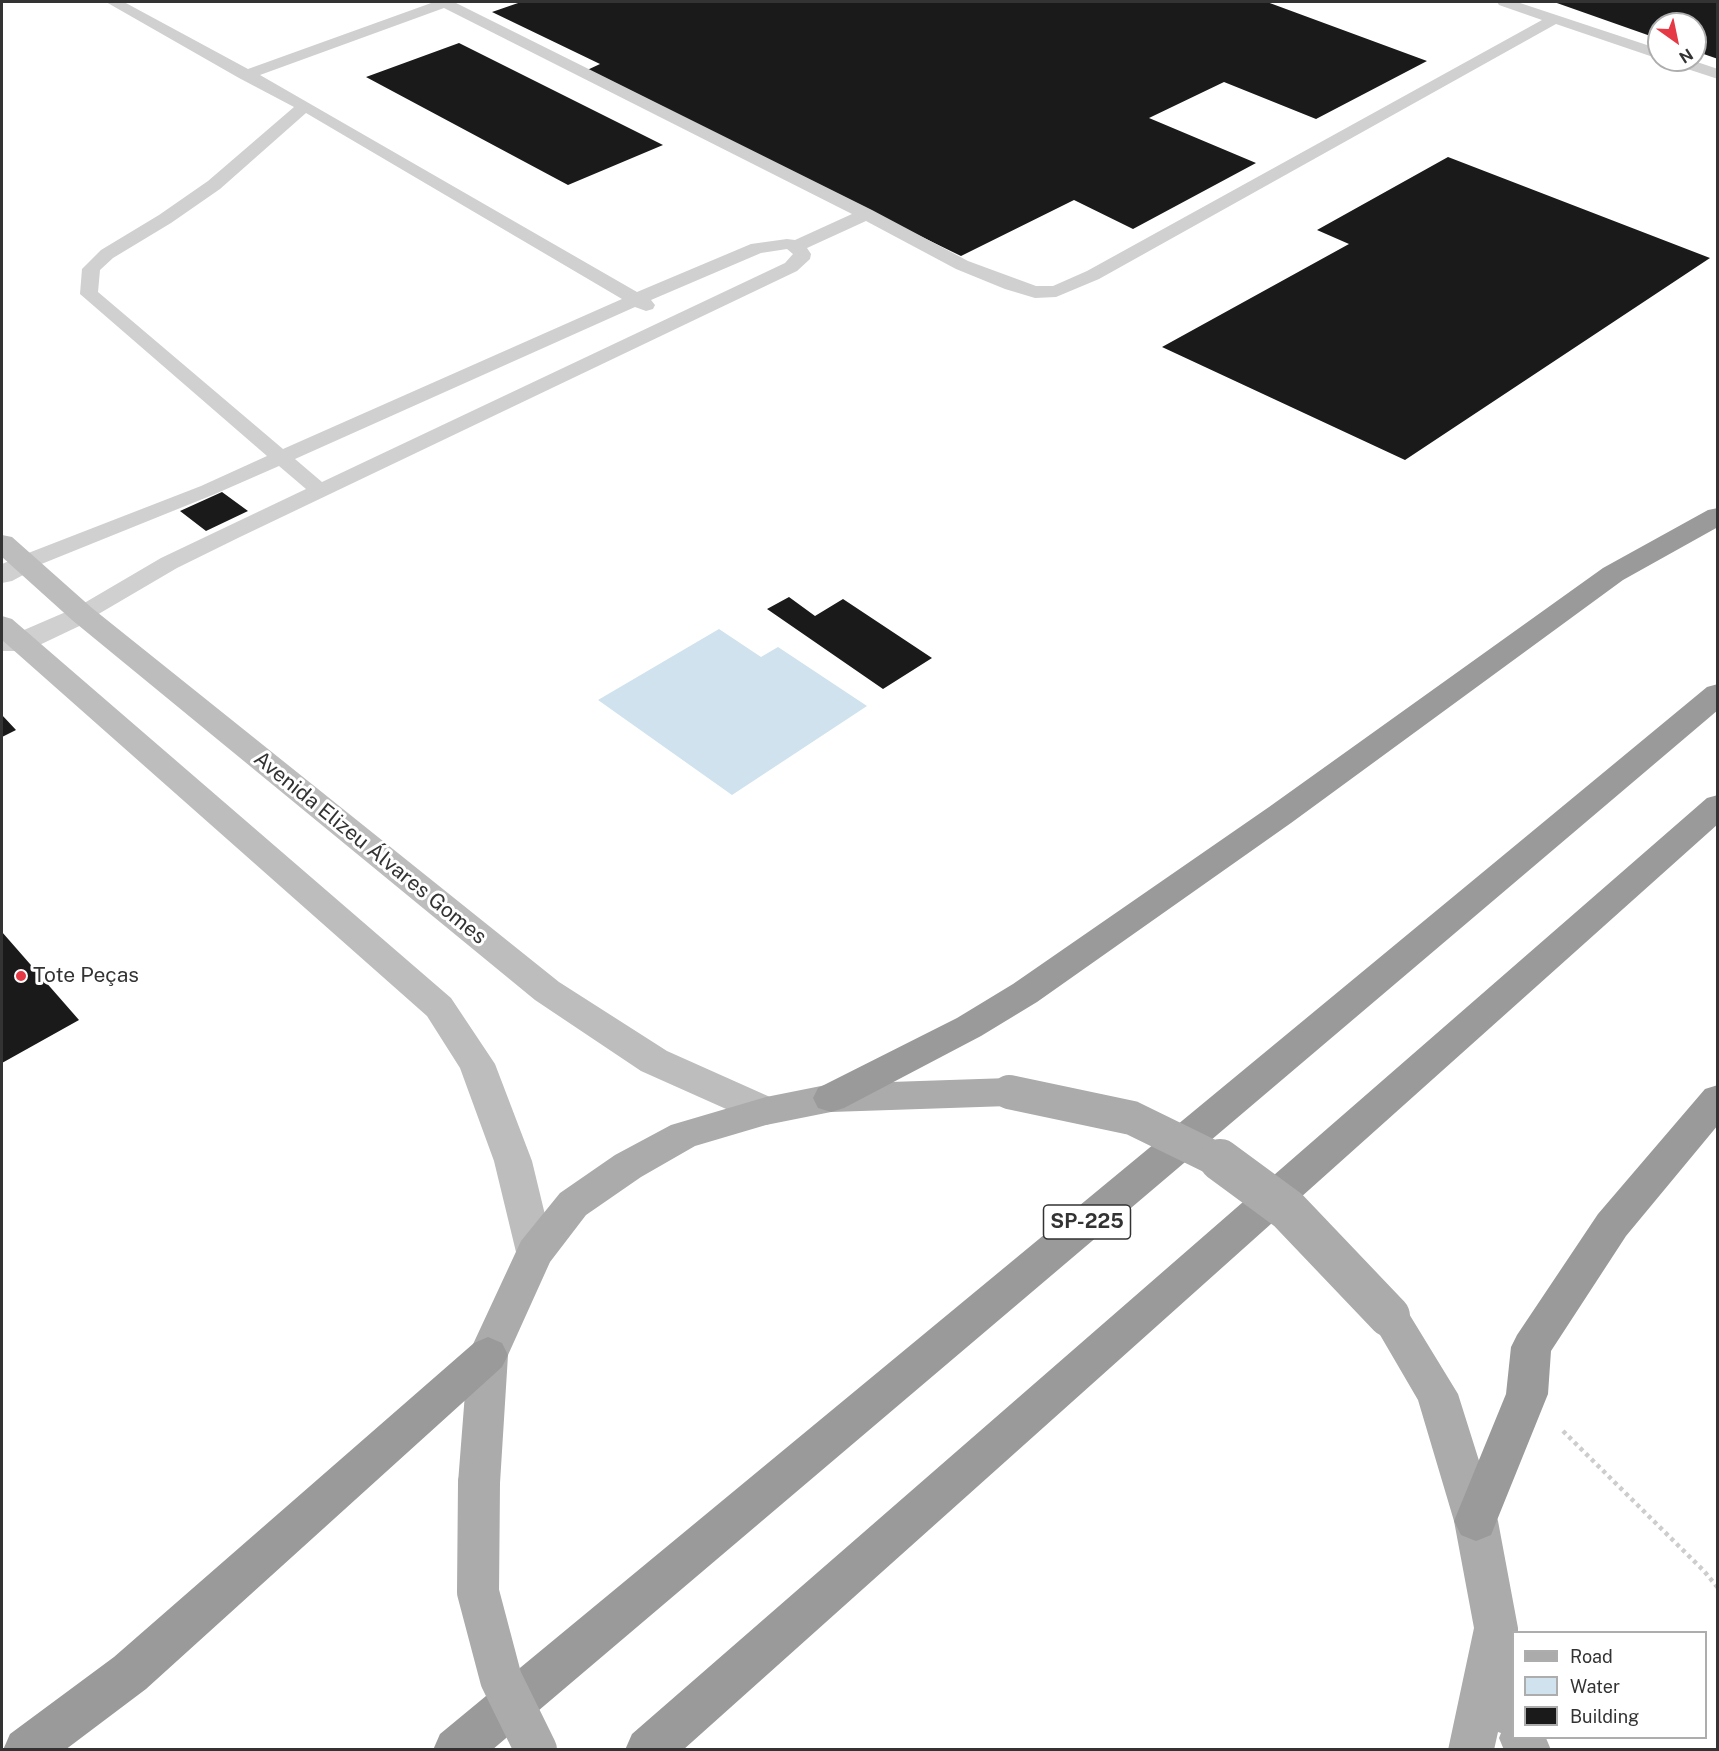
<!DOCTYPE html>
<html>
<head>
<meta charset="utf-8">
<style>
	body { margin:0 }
	#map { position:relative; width:1719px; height:1751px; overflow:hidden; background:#fff; font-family:"Public Sans",sans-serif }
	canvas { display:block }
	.frame { position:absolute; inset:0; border:3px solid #333; pointer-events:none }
	.legend { position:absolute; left:1512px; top:1631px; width:195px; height:108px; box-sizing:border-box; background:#fff; border:2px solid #adadad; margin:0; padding:8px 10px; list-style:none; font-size:18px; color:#333 }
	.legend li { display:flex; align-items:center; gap:12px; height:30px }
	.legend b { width:30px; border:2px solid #adadad }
	.north { position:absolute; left:1647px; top:12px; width:60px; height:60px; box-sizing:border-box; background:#fff; border:2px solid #adadad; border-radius:50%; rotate:147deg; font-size:16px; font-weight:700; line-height:24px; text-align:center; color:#333 }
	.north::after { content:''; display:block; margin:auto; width:21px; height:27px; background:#e63946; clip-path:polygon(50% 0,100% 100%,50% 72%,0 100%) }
</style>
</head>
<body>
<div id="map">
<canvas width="1719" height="1751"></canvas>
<div class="frame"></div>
<ul class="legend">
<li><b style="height:8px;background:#ababab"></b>Road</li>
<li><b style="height:16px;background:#cfe2ee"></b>Water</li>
<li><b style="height:16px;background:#1a1a1a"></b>Building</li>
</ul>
<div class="north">N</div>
</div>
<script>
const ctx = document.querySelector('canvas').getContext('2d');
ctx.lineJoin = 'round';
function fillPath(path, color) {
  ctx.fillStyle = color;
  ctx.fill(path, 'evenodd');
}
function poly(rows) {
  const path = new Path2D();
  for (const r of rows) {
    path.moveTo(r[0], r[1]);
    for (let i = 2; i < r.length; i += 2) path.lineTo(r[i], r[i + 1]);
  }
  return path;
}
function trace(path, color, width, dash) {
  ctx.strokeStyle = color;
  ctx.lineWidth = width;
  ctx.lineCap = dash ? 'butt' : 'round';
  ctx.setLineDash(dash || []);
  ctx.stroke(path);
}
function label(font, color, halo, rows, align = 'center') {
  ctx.font = font + ' "Public Sans",sans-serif';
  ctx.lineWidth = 6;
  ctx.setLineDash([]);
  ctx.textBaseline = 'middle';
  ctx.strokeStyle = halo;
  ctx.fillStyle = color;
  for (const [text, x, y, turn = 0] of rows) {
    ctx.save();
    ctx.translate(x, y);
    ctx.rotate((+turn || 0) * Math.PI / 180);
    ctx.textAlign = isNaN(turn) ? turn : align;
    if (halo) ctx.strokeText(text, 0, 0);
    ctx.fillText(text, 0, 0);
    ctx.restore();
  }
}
const water = poly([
	[719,629,761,657,778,647,867,706,732,795,598,700]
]);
const building = poly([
	[521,2,1267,2,1427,61,1316,119,1224,82,1149,118,1256,163,1133,229,1074,200,961,256,583,72,600,64,492,12],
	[1554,2,1718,2,1718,59,1695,51,1695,24,1659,24,1659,39],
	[459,43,663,145,568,185,366,77],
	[1448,157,1710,258,1405,460,1162,347,1349,244,1317,230],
	[222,492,248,511,206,531,180,511],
	[789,597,815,616,843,599,932,658,883,689,767,609],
	[2,715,16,730,2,737],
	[2,932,79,1020,2,1063]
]);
const path = poly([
	[1563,1431,1704,1571,1718,1588]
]);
const service = poly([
	[106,2,124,2,248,69,434,2,454,2,872,210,968,261,1036,286,1053,286,1087,271,1542,20,1499,5,1497,2,1517,2,1659,49,1659,59,1556,24,1099,279,1056,297,1035,298,1005,289,956,269,866,221,807,248,811,254,810,259,797,271,240,537,177,568,90,619,82,621,74,619,71,614,74,609,161,558,306,489,279,466,215,494,34,567,26,569,18,567,15,562,18,557,201,486,267,456,80,294,82,269,101,250,159,215,208,181,294,107,239,78,106,2],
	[444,8,852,214,795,240,787,239,751,244,637,292,260,75,444,8],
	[306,113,622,299,283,449,98,292,100,270,113,258,171,223,220,189,306,113],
	[787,249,793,254,785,263,322,482,295,459,635,307,646,311,653,309,655,305,651,300,761,253,787,249],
	[1667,60,1691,60,1718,69,1718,79,1669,63,1667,60]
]);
const tertiary = poly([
	[26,554,36,556,40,562,36,568,12,581,2,583,2,564,26,554],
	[82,605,92,608,96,614,92,620,31,649,21,651,2,651,2,633,17,633,82,605]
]);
const secondary = poly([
	[2,535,12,537,92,608,559,982,667,1051,779,1101,784,1111,779,1121,766,1125,753,1121,641,1071,535,1000,72,620,2,557,2,535],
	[2,616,12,619,451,998,495,1064,532,1161,554,1252,549,1263,535,1268,521,1263,516,1252,494,1161,460,1068,427,1016,2,640,2,616]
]);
const primary = poly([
	[1009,1078,1022,1082,1027,1092,1022,1102,1009,1106,831,1112,766,1125,695,1146,641,1177,586,1215,550,1262,508,1355,500,1483,494,1497,479,1502,464,1497,458,1483,468,1355,521,1241,560,1193,615,1155,671,1125,766,1097,831,1084,1009,1078],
	[1389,1299,1403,1304,1458,1394,1498,1521,1518,1628,1518,1632,1514,1632,1514,1738,1546,1738,1551,1750,1504,1750,1499,1738,1501,1733,1498,1732,1494,1750,1448,1750,1474,1628,1454,1521,1418,1400,1369,1316,1375,1304,1389,1299]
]);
const motorway = poly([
	[1718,508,1718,527,1623,580,1291,823,1037,1002,981,1036,844,1108,831,1112,818,1108,813,1098,818,1088,957,1018,1013,984,1269,807,1603,568,1708,510,1718,508],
	[1718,684,1718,710,492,1750,433,1750,440,1734,1707,687,1718,684],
	[1718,795,1718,824,683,1750,625,1750,632,1734,1707,798,1718,795],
	[1718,1085,1718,1125,1626,1236,1551,1351,1548,1394,1491,1535,1476,1541,1461,1535,1454,1521,1506,1394,1511,1347,1517,1335,1598,1214,1705,1089,1718,1085],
	[488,1337,502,1343,508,1355,502,1367,146,1689,65,1750,3,1750,10,1734,114,1657,474,1343,488,1337]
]);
const primaryBridgeFar1 = poly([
	[1009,1092,1132,1118,1222,1162]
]);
const primaryBridge = poly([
	[1220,1160,1288,1210,1389,1316],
	[479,1483,478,1592,501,1679,536,1750]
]);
const markers = [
	[21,976,6,"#e63946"]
];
const shields = [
	[1087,1222,87]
];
const shieldNames = [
	["SP-225",1087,1222]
];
const streetNames = [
	["Avenida Elizeu Álvares Gomes",370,848,39]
];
const poiNames = [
	["Tote Peças",33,976]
];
fillPath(water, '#cfe2ee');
fillPath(building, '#1a1a1a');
trace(path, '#cdcdcd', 4.5, [4, 4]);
fillPath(service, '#d0d0d0');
fillPath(tertiary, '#d0d0d0');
fillPath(secondary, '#bdbdbd');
fillPath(primary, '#ababab');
fillPath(motorway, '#9a9a9a');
trace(primaryBridgeFar1, '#ababab', 34);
trace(primaryBridge, '#ababab', 42);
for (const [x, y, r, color] of markers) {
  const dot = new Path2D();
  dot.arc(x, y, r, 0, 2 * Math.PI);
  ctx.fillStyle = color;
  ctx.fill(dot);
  trace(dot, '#fff', 2);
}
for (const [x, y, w] of shields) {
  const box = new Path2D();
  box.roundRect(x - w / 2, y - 17, w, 34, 4.5);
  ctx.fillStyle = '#fff';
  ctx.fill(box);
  trace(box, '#333', 1.5);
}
label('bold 20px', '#333', null, shieldNames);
label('21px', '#333', '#fff', streetNames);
label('21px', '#333', '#fff', poiNames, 'left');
</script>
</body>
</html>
